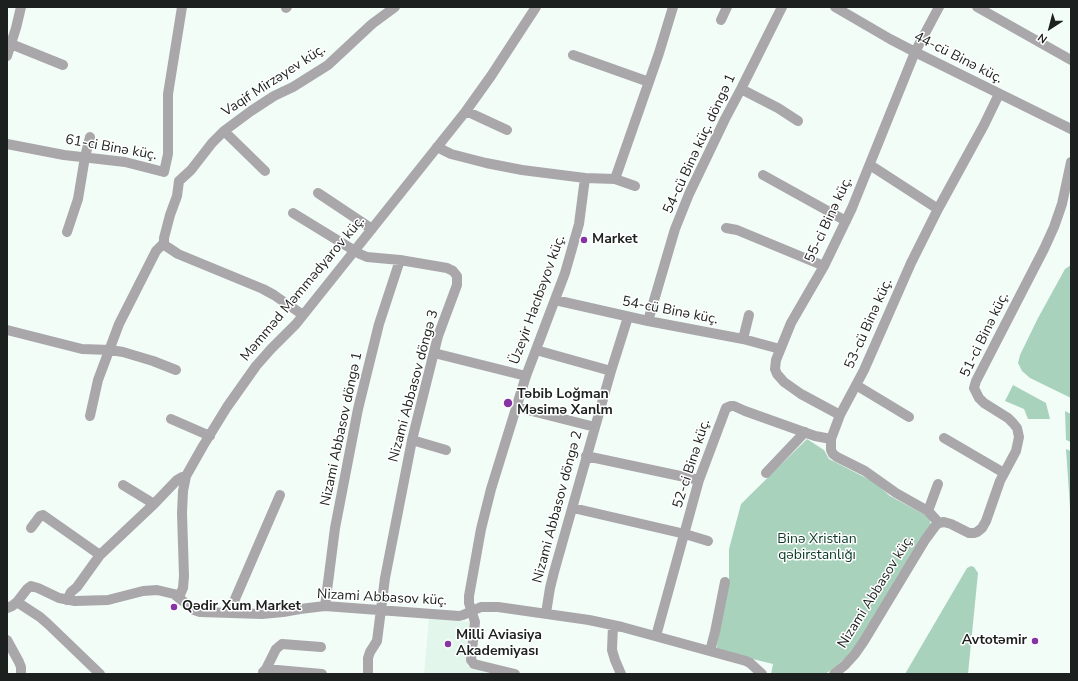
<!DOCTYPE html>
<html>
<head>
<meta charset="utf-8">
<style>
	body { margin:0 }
	#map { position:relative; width:1078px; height:681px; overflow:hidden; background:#f3fdf8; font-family:"Nunito Sans",sans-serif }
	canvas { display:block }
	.frame { position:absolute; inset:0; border:8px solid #1c201e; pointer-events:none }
	.north { position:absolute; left:1030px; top:8px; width:40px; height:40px; -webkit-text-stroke:3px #fff; paint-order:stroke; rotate:216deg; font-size:11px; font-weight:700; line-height:16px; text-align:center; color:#1c201e }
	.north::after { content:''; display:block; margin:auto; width:14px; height:18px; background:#1c201e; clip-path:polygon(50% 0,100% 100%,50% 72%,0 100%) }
</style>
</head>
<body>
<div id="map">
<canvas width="1078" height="681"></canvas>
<div class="frame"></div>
<div class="north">N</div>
</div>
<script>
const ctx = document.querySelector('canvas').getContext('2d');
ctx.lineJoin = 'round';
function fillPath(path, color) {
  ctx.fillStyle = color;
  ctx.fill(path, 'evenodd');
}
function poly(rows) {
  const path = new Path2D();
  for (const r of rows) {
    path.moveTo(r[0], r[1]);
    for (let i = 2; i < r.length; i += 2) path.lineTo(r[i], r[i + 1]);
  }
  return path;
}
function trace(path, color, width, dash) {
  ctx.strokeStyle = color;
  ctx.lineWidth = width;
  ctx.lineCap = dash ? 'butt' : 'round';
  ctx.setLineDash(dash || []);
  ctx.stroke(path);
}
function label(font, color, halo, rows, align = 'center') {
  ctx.font = font + ' "Nunito Sans",sans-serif';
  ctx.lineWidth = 3;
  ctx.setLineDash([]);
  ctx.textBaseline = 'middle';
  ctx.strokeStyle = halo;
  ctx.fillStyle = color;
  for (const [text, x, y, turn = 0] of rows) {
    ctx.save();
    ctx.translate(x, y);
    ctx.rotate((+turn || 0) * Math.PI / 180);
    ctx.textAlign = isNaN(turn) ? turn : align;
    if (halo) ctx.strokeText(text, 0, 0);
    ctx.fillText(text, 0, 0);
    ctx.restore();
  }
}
const built = poly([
	[429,617,472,622,467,666,497,674,424,674]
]);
const green = poly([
	[1071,265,1071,398,1030,378,1022,371,1018,363,1020,355,1038,318,1065,269],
	[1013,385,1046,403,1050,419,1028,419,1024,409,1005,401],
	[1065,411,1071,414,1071,442,1066,440],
	[807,439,824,450,829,459,874,482,890,496,929,517,931,525,860,641,845,658,833,669,825,674,771,674,773,664,716,650,729,581,729,549,741,504],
	[1066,449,1071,451,1071,522],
	[971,566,974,567,978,573,968,674,905,674,967,568]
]);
const minor = poly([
	[835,7,890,39,915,52,1071,129],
	[977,7,1071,60],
	[286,8,287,7],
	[721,20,727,7],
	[11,44,63,65],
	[573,55,649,82],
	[7,56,16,28,21,7],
	[741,89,778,108,798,121],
	[466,111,507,130],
	[224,131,265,171],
	[7,144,64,155,125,162,164,172,168,154,168,94,182,7],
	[437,147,451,154,486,163,522,170,585,178],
	[870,165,938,209],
	[763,175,846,221],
	[615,179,635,186],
	[318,193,372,229],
	[293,213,360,254,367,257,400,260,447,268,453,271,457,276,457,285,438,336,412,440,385,578,377,641,370,652,368,658,368,674],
	[726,228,737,230,824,266],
	[67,232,78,199,85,157,90,137],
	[555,300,648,321,743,339,780,349],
	[303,315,274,295,263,289,178,254,166,246,164,243,164,238,170,215,177,196,179,181,191,170,212,143,224,131,251,111,274,96,293,87,328,65,372,24,395,7],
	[648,321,675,229,689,194,725,119,741,89,782,7],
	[7,330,82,349,110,350,123,352,153,361,176,370],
	[743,339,749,315],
	[536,350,611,371],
	[434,353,526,376],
	[856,385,909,417],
	[516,407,595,427],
	[840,415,801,394,784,382,777,374,775,369,776,360,791,323,824,266,852,208,915,52,939,7],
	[90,416,98,380,119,324,156,251,164,243],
	[171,419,210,436],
	[944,438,1004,473],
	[412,440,446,450],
	[586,456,699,480],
	[766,473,805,432],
	[123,485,154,504],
	[573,508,685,534,708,541],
	[928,511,938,484],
	[939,523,928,511,896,493,865,471,837,457,833,454,831,450,831,439,840,415,864,370,911,263,938,209,984,125,999,94],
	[31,528,40,516,43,515,100,555],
	[179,597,183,588,184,576,182,513,183,491,186,476,203,446,227,407,256,366,271,349,296,324,466,111,491,76,536,7],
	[67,600,71,592,77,587,100,555,154,504,177,480,182,477,186,476],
	[17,602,40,617,48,624,100,674],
	[325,606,335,528,358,409,379,324,400,260],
	[7,608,12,606,17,602,27,589,31,586,38,588,59,598,75,601,108,600,143,591,157,590,174,594,194,610,200,612,262,614,283,612,300,609,325,606,459,616,463,615,481,607,498,607,589,620,622,627,746,661,750,663,762,674],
	[232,613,235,599,280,495],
	[546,613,550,588,554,572,611,371,628,317],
	[613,625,612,650,615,660,621,674],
	[656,636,699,480,726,408,731,406,734,406,745,411,815,436,831,439],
	[7,640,19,662,21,667,21,674],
	[710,651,715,632,725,582],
	[266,669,276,649,282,644,321,647],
	[263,672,266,669,322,674],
	[515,674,474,664,471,660,475,622,469,603,469,596,481,529,491,489,526,376,565,273,579,224,585,178,615,179,659,53,673,7],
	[834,674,845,665,855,654,864,641,925,540,936,525,939,523,944,522,951,524,969,533,974,533,977,532,982,528,986,521,1000,481,1016,451,1019,437,1017,428,1013,423,1008,418,984,403,979,398,974,388,976,381,1044,249,1054,227,1062,204,1071,162]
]);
const markers = [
	[584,240,4,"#8634a3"],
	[508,403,5,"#8634a3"],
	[174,607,4,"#8634a3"],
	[1035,641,4,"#8634a3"],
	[448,644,4,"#8634a3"]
];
const streetNames = [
	["44-cü Binə küç.",958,58,27],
	["Vaqif Mirzəyev küç.",274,81,-33],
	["54-cü Binə küç. döngə 1",700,144,-65],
	["61-ci Binə küç.",111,148,10],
	["55-ci Binə küç.",829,220,-65],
	["Məmməd Məmmədyarov küç.",303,289,-50],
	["Üzeyir Hacıbəyov küç.",538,300,-70],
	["54-cü Binə küç.",670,311,11],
	["53-cü Binə küç.",869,324,-66],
	["51-ci Binə küç.",985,335,-64],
	["Nizami Abbasov döngə 3",414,386,-75],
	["Nizami Abbasov döngə 1",342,429,-78],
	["52-ci Binə küç.",692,464,-72],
	["Nizami Abbasov döngə 2",558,507,-75],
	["Nizami Abbasov küç.",876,592,-58],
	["Nizami Abbasov küç.",382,598,3]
];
const poiNames = [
	["Market",592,240],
	["Təbib Loğman",517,395],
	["Məsimə Xanlm",517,411],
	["Qədir Xum Market",182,607],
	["Milli Aviasiya",456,636],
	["Akademiyası",456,652],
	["Avtotəmir",1027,641,"right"]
];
const parkNames = [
	["Binə Xristian",817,540],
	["qəbirstanlığı",817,556]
];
fillPath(built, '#e3f6ec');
fillPath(green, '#a9d2bd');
trace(minor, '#aaa7ab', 10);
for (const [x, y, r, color] of markers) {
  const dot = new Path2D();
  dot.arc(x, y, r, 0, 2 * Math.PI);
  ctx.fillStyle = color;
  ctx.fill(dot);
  trace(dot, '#fff', 1.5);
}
label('14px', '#1c201e', '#fff', streetNames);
label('bold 14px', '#1c201e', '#fff', poiNames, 'left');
label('14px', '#093826', '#fff', parkNames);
</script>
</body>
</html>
